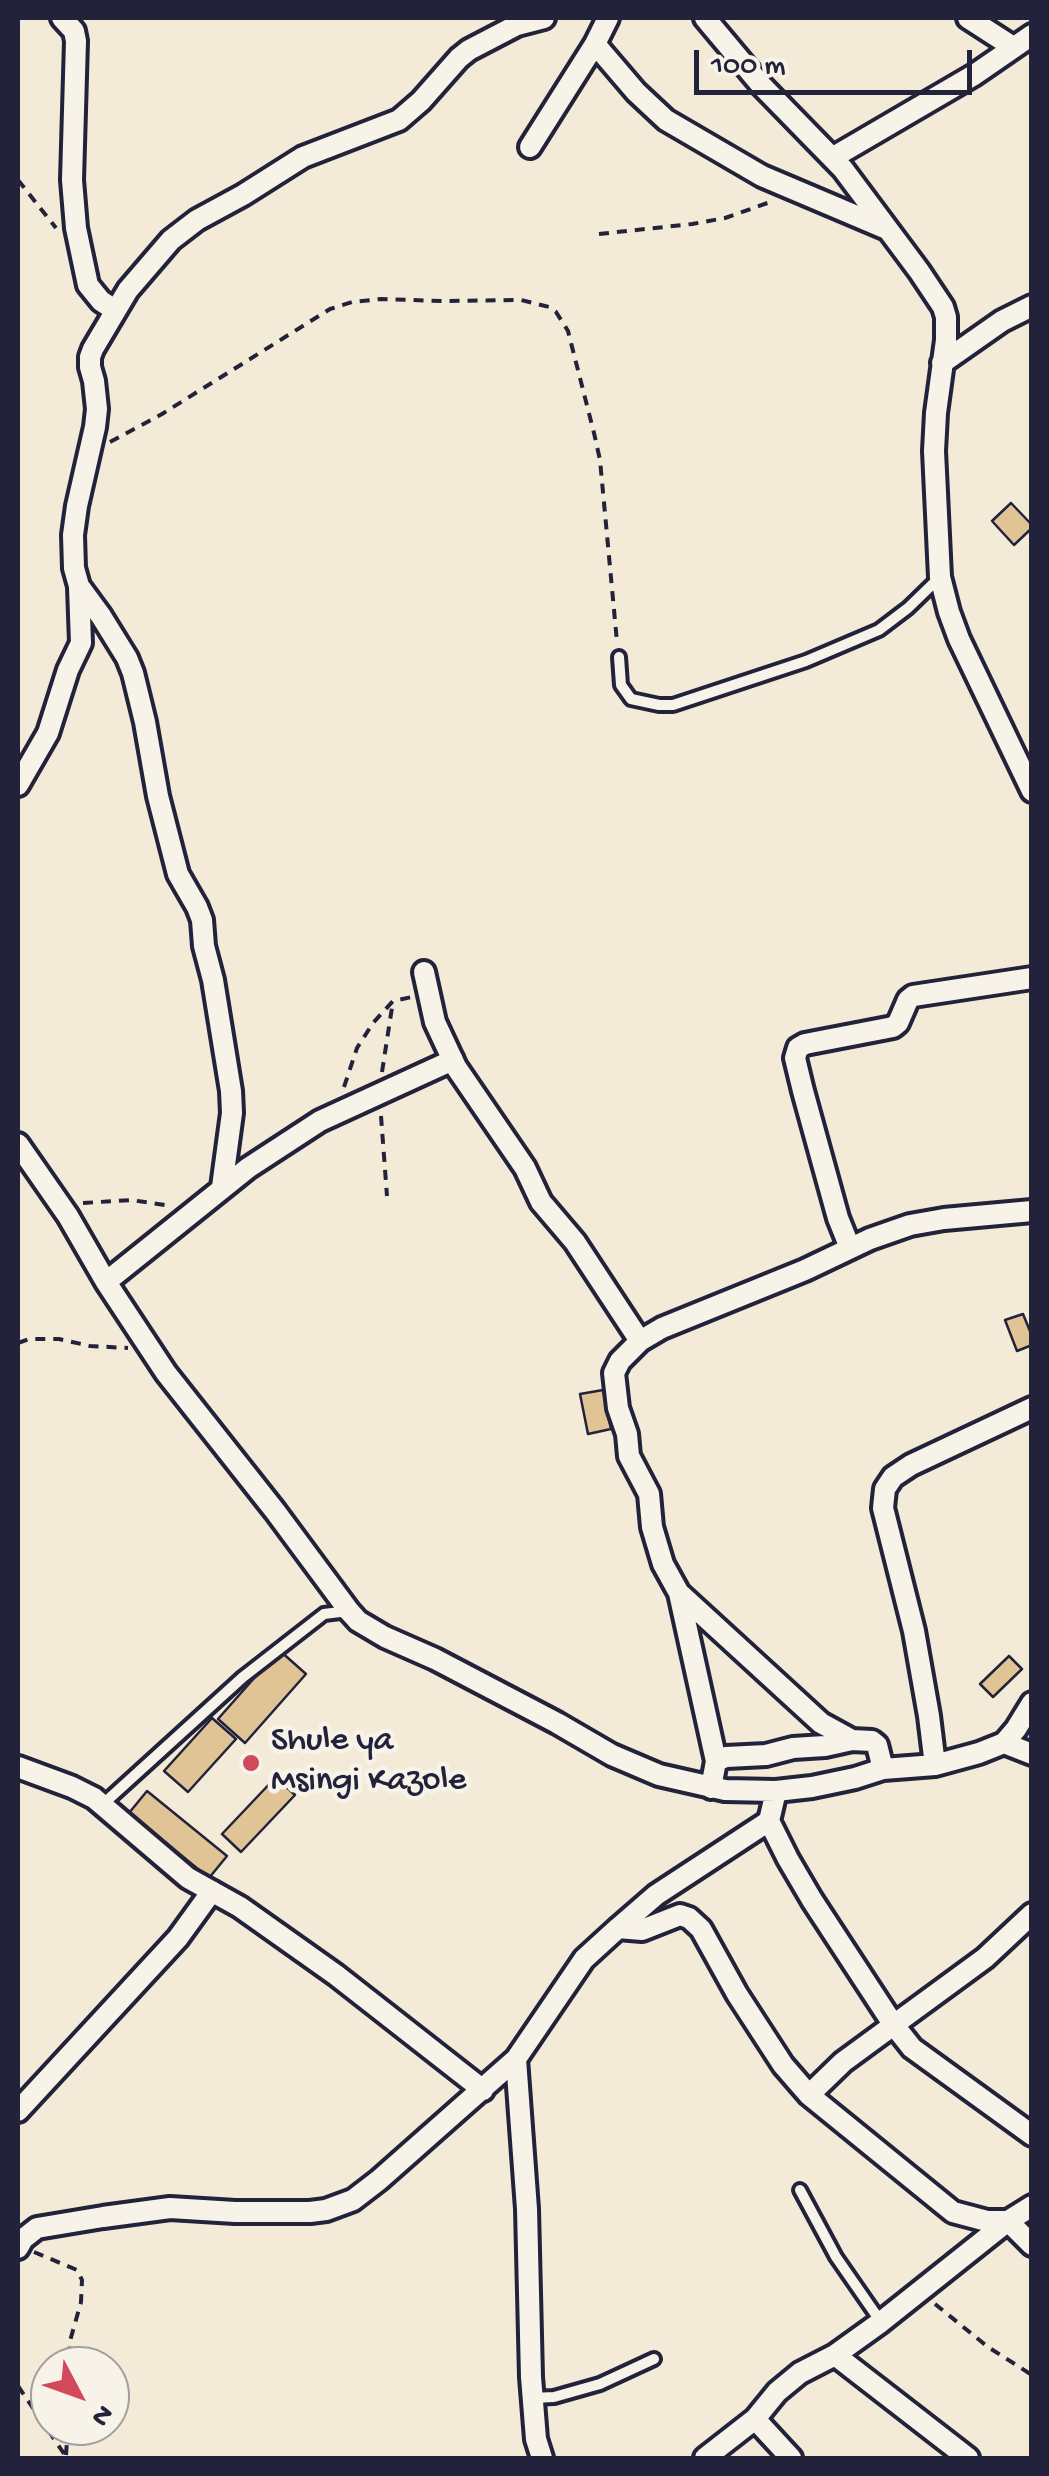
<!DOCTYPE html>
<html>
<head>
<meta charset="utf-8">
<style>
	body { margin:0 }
	#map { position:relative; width:1049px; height:2476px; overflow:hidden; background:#f3ead7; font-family:"Gochi Hand",sans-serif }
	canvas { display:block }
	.frame { position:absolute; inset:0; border:20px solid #22223b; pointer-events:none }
	.north { position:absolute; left:30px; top:2346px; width:100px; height:100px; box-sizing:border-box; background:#f7f3e8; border:2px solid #a29fa3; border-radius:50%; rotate:131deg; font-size:28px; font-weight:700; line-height:40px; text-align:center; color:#22223b }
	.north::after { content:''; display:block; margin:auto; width:35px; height:45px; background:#d1495b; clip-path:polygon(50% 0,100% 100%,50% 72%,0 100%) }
	.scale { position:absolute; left:694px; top:50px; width:278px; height:45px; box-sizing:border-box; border:5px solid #22223b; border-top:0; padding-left:12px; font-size:30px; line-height:35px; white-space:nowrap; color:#22223b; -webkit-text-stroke:8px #f7f3e8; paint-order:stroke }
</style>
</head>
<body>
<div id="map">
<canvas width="1049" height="2476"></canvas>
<div class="frame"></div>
<div class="north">N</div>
<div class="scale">100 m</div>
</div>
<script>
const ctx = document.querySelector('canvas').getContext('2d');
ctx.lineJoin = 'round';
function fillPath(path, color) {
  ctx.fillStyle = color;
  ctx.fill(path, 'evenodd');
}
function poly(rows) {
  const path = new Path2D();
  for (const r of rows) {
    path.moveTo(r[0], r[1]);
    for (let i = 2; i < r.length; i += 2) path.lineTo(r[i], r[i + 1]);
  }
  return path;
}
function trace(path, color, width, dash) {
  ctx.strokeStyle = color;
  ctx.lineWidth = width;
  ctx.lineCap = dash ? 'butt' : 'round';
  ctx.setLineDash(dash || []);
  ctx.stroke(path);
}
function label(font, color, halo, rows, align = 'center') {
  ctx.font = font + ' "Gochi Hand",sans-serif';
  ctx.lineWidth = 9;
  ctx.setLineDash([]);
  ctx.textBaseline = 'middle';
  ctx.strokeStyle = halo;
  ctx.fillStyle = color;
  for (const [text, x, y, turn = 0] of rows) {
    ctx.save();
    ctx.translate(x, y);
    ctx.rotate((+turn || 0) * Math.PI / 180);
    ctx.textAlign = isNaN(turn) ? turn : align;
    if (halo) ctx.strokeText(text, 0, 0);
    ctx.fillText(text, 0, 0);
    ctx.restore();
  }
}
const building = poly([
	[1011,503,1032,525,1032,528,1014,545,992,521,1011,503],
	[1023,1314,1032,1336,1032,1345,1017,1351,1005,1320,1023,1314],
	[603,1390,611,1429,588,1434,580,1394,603,1390],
	[279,1650,306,1674,245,1743,218,1719,279,1650],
	[1009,1656,1022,1669,993,1697,980,1684,1009,1656],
	[212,1718,236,1739,188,1792,164,1771,212,1718],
	[276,1777,295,1795,241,1852,222,1834,276,1777],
	[147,1791,227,1856,209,1878,129,1813,147,1791]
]);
const path = poly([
	[18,180,56,228],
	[599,234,692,224,725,218,773,201],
	[110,442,162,414,330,309,352,302,381,299,441,301,521,300,549,307,556,312,568,331,594,433,600,460,617,642],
	[382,1072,393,1001],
	[344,1087,357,1048,373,1023,393,1001,412,997],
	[381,1116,387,1196],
	[83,1203,131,1200,172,1206],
	[18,1343,29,1339,59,1339,90,1346,128,1348],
	[34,2252,77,2270,82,2280,81,2302,70,2341,69,2366],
	[935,2304,988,2347,1032,2375],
	[18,2386,67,2458],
	[66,2455,68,2426]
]);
const service = poly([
	[619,657,621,685,631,699,659,705,673,705,806,661,879,630,908,608,940,577],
	[102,1805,243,1677,324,1614,348,1611],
	[800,2190,836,2257,881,2322],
	[533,2398,554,2397,600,2384,654,2359]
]);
const minor = poly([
	[62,18,74,31,76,41,72,180,76,228,88,285,101,301,115,310],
	[705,18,762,86,843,169,919,271,943,307,946,317,946,340,936,413,934,451,940,577,949,612,959,639,1032,791],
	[968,18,1013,47],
	[595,44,636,92,666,120,762,176,887,229],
	[530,147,595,44,608,18],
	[832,158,974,75,1032,35],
	[942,363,1002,321,1032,306],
	[18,785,48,733,68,670,81,643,79,587],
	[424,972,435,1022,456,1067,525,1168,541,1202,575,1242,640,1341],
	[18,1144,68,1216,106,1282,166,1373,275,1511,349,1611,358,1621,385,1637,435,1659,557,1723,612,1755,659,1775,725,1790,776,1791,812,1787,855,1778,883,1769,935,1765,979,1753,1004,1743,1016,1729,1032,1703],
	[222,1187,232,1113,231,1091,213,980,204,946,202,920,197,907,178,874,158,796,145,722,133,673,127,658,101,616,79,586,74,568,73,535,77,506,95,427,97,409,94,381,90,367,90,357,93,349,128,290,171,240,197,220,243,195,303,157,399,120,421,101,459,58,469,50,517,25,544,18],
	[850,1248,838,1218,803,1091,795,1058,798,1048,805,1044,893,1027,898,1023,908,1000,913,996,1032,978],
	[106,1282,248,1168,320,1121,453,1060],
	[679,1593,821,1723,852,1740],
	[1004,1743,1032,1754],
	[716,1761,726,1757,766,1755,793,1748,825,1746,852,1740,872,1741,877,1745,883,1769],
	[935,1765,929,1716,914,1631,883,1508,885,1489,893,1477,911,1465,1032,1408],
	[18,1767,72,1787,94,1798,188,1878,240,1907,336,1975,483,2090],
	[711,1788,716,1761,679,1593,663,1564,652,1527,649,1494,629,1456,627,1434,618,1408,614,1373,620,1361,640,1341,662,1328,805,1270,870,1239,910,1225,944,1219,1032,1211],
	[769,1821,788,1859,812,1900,893,2024,912,2048,1032,2135],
	[618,1928,642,1930,680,1915,689,1918,701,1929,737,1994,783,2065,809,2095,953,2212,987,2221,1008,2221,1032,2245],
	[516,2059,527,2209,531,2377,536,2439,542,2458],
	[809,2095,843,2062,985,1958,1032,1914],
	[18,2111,178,1938,212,1891],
	[18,2248,23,2239,37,2228,103,2217,170,2208,235,2212,310,2212,326,2210,353,2200,379,2180,516,2059,584,1959,618,1928,656,1895,769,1821,776,1791],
	[835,2355,968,2458],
	[755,2419,791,2458],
	[705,2458,755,2419,777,2392,800,2373,835,2355,881,2322,1008,2221,1032,2206]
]);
const markers = [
	[251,1763,10,"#d1495b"]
];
const poiNames = [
	["Shule ya",271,1743],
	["Msingi Kazole",271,1783]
];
fillPath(building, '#e1c495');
trace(building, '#22223b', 2.5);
trace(service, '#22223b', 18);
trace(minor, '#22223b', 28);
trace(path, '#22223b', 4, [10, 8]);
trace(service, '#f7f3e8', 10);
trace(minor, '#f7f3e8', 20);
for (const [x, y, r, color] of markers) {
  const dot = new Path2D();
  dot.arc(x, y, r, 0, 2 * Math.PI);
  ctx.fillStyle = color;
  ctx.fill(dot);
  trace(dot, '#f7f3e8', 4);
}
label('35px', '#22223b', '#f7f3e8', poiNames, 'left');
</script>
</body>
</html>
